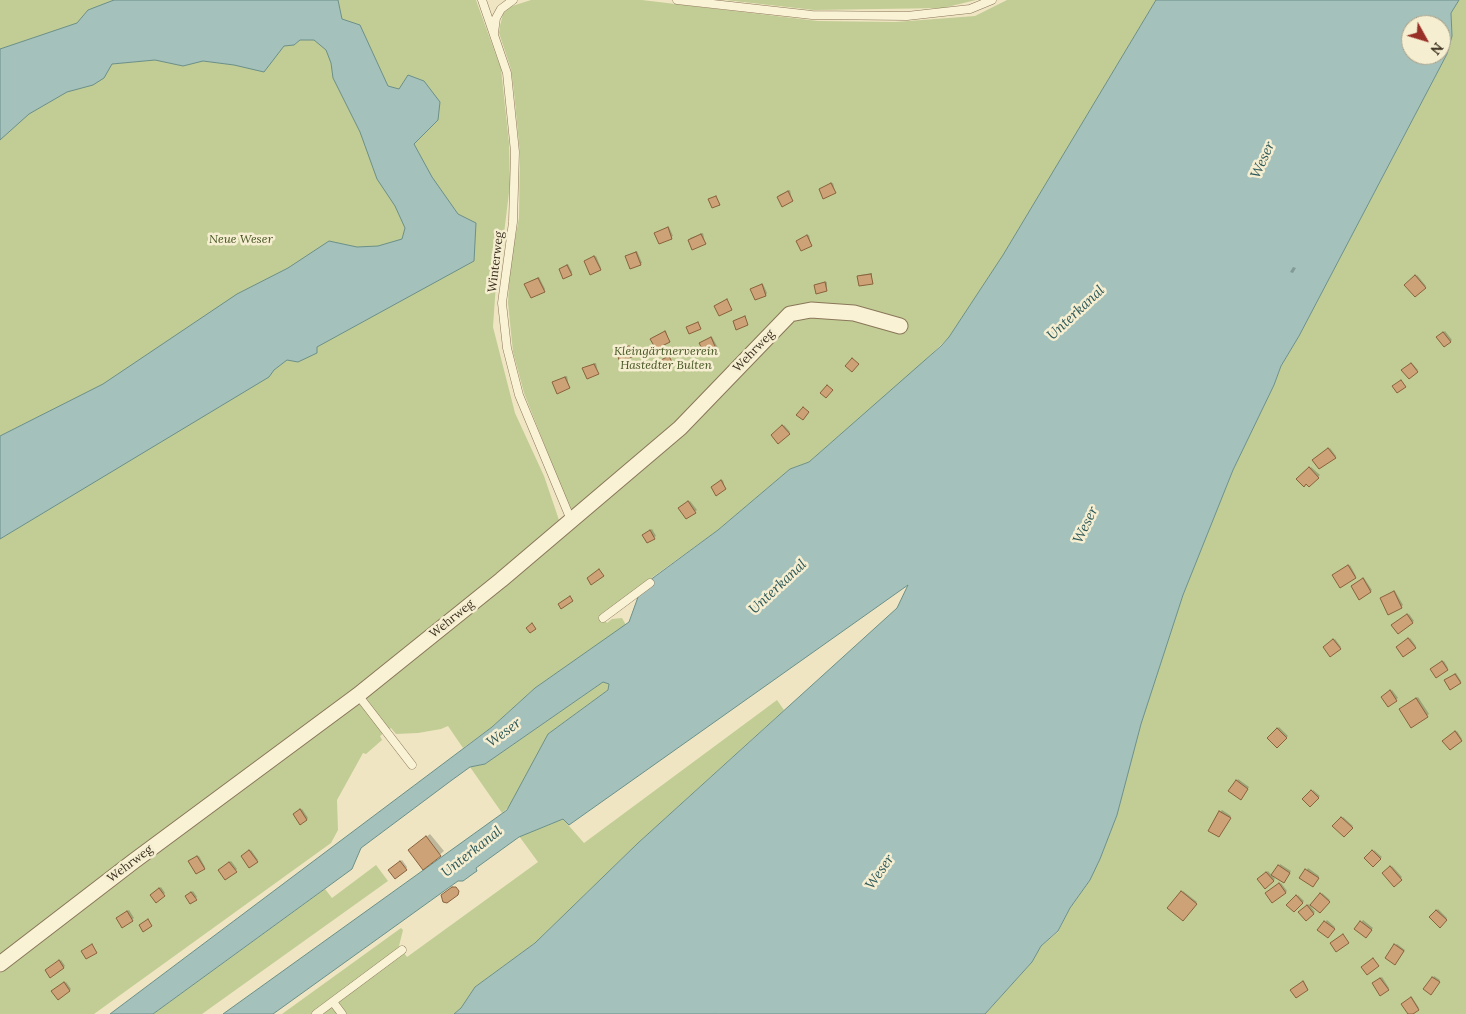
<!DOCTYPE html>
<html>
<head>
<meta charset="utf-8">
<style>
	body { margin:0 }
	#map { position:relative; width:1466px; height:1014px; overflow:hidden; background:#efe5c2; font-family:Lora,serif }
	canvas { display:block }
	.north { position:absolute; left:1401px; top:15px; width:50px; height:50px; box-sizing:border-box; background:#f6eed1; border:1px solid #aaa189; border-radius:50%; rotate:129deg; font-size:14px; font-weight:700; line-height:20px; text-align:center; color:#382d1d }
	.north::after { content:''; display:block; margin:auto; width:18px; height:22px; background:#993027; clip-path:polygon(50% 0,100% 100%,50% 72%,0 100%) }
</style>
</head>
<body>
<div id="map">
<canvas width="1466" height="1014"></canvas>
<div class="north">N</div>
</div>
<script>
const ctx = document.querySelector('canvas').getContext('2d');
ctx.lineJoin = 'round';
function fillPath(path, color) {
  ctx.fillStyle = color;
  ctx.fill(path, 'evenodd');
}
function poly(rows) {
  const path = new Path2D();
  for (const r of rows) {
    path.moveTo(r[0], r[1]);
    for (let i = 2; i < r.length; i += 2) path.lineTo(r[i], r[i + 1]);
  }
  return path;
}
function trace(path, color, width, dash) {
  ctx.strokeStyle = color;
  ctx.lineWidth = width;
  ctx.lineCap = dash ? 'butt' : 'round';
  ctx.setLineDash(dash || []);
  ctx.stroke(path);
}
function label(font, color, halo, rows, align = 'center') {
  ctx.font = font + ' Lora,serif';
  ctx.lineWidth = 5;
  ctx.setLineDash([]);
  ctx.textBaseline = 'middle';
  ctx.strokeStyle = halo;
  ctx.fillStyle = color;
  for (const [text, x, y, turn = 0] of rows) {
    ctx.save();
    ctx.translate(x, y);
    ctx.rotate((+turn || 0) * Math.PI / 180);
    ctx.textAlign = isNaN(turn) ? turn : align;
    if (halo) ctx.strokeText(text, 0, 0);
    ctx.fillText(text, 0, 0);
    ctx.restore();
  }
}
const green = poly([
	[0,0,476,0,501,69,509,143,510,184,499,275,496,283,493,327,515,413,544,476,559,520,475,593,354,690,0,956],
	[531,0,642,0,818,21,895,22,975,16,1007,0,1156,0,1003,255,949,337,915,370,809,462,790,469,718,530,600,615,607,623,612,619,622,618,626,625,535,688,492,727,463,748,448,726,441,729,418,733,396,734,391,728,380,736,382,740,366,754,363,753,337,800,338,830,331,843,94,1014,0,1014,0,973,285,757,575,522,524,393,513,352,508,303,510,264,519,218,520,154,514,92,511,69,499,33,500,26,503,14,509,7],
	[725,0,976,0,943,8,814,10],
	[1459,0,1466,0,1466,1014,985,1014,1032,962,1041,946,1058,932,1070,908,1090,880,1100,859,1117,815,1141,724,1183,595,1233,470,1274,385,1281,366,1299,336,1447,54,1452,36,1451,13],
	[603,682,609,684,608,690,548,734,510,806,502,813,470,767,485,764],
	[777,700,784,710,638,843,535,943,475,987,461,1008,454,1014,282,1014,401,928,403,930,399,946,407,957,538,862,519,836,563,819,584,843],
	[376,865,388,881,202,1014,153,1014,325,889,332,898]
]);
const water = poly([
	[114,0,338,0,342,19,360,25,388,86,399,89,408,75,424,81,440,102,438,120,414,144,432,177,458,214,476,223,474,261,317,347,317,353,298,362,287,360,274,370,269,377,0,539,0,436,103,384,237,294,288,268,329,241,357,247,378,246,402,239,405,228,395,206,377,179,360,132,333,78,331,63,326,50,314,40,300,40,294,45,284,46,264,72,234,65,203,61,183,66,155,60,112,64,104,78,93,85,67,92,29,114,0,140,0,49,77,23,88,10,114,0],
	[1156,0,1459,0,1451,13,1452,36,1447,54,1299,336,1281,366,1274,385,1233,470,1183,595,1141,724,1117,815,1100,859,1090,880,1070,908,1058,931,1041,946,1032,962,985,1014,454,1014,461,1008,475,987,535,943,638,843,897,608,908,585,569,825,563,819,519,837,476,868,477,871,474,873,463,881,458,881,273,1014,223,1014,507,810,548,734,608,690,609,684,603,682,485,764,470,767,452,780,361,848,352,869,153,1014,110,1014,492,727,535,688,629,622,642,586,718,530,790,469,809,462,941,346,949,337,1003,255,1156,0],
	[1411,25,1441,25,1441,55,1411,55,1411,25]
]);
const shadow = poly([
	[833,183,835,192,820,189,821,188],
	[790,190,792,200,778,197,779,195],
	[669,227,673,236,659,242,656,233],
	[703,233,705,243,689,240,690,238],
	[809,235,811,245,798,241,799,239],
	[637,251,642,263,640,264,628,255],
	[596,256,601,268,600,269,587,260],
	[568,264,572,272,571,274,561,268],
	[1293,267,1296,268,1293,273,1290,272],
	[872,273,872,283,859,276,860,275],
	[1417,275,1426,286,1415,296,1406,285],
	[539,277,545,289,544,291,527,283],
	[827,282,827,290,816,285,817,284],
	[763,284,767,293,766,295,753,288],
	[666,331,669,341,653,337],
	[1445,331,1452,340,1444,346,1438,337],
	[712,337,718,348,706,355,702,342],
	[596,363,598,373,585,367],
	[1412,363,1418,370,1409,378,1403,370],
	[567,376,569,387,555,381],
	[784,425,790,432,778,442,773,435],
	[1330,448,1336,456,1335,457,1315,458],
	[1311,467,1320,475,1309,486,1298,479],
	[723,480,725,488,713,485],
	[690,501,697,510,686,518,681,506],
	[652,529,656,536,647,542,645,534],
	[1350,565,1356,576,1355,577,1335,574],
	[1364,578,1372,590,1360,598,1354,585],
	[1395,591,1403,605,1401,607,1383,597],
	[1409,614,1414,621,1412,622,1394,624],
	[1410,638,1416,646,1403,656,1397,648],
	[1335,639,1341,647,1331,655,1324,647],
	[1444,661,1448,668,1447,669,1433,668],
	[1456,673,1461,681,1460,682,1447,679],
	[1392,690,1398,698,1389,705,1384,695],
	[1418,697,1429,714,1411,726,1402,708],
	[1279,727,1288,736,1277,747,1268,738],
	[1457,731,1462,739,1450,749,1444,741],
	[1238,779,1249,787,1242,797,1237,781],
	[1313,790,1320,796,1310,805,1304,799],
	[302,809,308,818,307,819,296,813],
	[1222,810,1231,816,1220,834,1220,812],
	[1343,817,1353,826,1344,835,1334,826],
	[430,834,444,851,424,868,413,847],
	[251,850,258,860,250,866,244,855],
	[1374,850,1382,857,1373,866,1366,858],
	[199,856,205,867,204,868,191,860],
	[402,860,407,867,406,869,391,868],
	[231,861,237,869,226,879,219,870],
	[1280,864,1291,871,1285,880,1279,866],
	[1392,866,1402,877,1394,885,1383,873],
	[1308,868,1319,876,1314,884,1301,878],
	[1268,871,1275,879,1265,887,1259,879],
	[1281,883,1287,891,1286,892,1268,892],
	[161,887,165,893,156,901,151,895],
	[193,891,197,897,191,902,188,895],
	[1183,891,1197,902,1183,919,1169,908],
	[1322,893,1330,900,1320,912,1312,905],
	[1298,895,1304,901,1294,911,1288,905],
	[1309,904,1315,912,1306,919,1300,912],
	[1438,909,1447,918,1440,926,1431,917],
	[129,910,134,918,123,926,119,917],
	[1327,920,1335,927,1328,937,1319,930],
	[1363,920,1373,928,1366,936,1356,929],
	[1397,944,1405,950,1396,962,1395,945],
	[61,960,65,966,50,976,48,969],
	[1434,976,1440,980,1432,992,1425,989],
	[1382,977,1389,988,1388,989,1375,982],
	[1304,981,1308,989,1293,988],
	[66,982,71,989,58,999,54,990],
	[1412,997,1419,1008,1410,1014,1404,1002]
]);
const building = poly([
	[831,183,836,193,823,199,819,189,831,183],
	[788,191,793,201,782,207,777,197,788,191],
	[716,196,720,205,712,208,708,199,716,196],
	[668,227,672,239,659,244,654,233,668,227],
	[701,234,706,244,692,250,688,240,701,234],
	[807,235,812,246,801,251,796,241,807,235],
	[636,252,641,265,630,269,625,256,636,252],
	[594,256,601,270,590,275,584,261,594,256],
	[567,265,572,275,563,279,559,269,567,265],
	[871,274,873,284,859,286,857,276,871,274],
	[1415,275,1426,288,1415,297,1404,285,1415,275],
	[538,278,545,292,531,298,524,284,538,278],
	[825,282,827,291,816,294,814,285,825,282],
	[762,284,766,296,755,300,750,289,762,284],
	[727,299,732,310,719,316,714,306,727,299],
	[745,316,748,325,736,330,733,321,745,316],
	[698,322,701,329,689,334,686,327,698,322],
	[665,331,670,342,656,349,650,339,665,331],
	[1443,332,1451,342,1444,347,1436,337,1443,332],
	[711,337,717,351,706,356,699,343,711,337],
	[629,346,634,356,620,362,616,352,629,346],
	[669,356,673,364,664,369,659,361,669,356],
	[852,358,859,364,852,372,845,366,852,358],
	[1411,363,1418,372,1409,379,1401,370,1411,363],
	[594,364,599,374,587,379,582,368,594,364],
	[565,377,570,388,557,394,552,382,565,377],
	[1401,380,1406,387,1397,393,1392,386,1401,380],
	[827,385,833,390,826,398,820,393,827,385],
	[803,407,809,412,803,420,796,415,803,407],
	[782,425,790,434,778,444,771,435,782,425],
	[1328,448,1336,458,1319,469,1312,460,1328,448],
	[1309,467,1319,478,1309,487,1306,484,1304,487,1296,479,1309,467],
	[721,480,726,489,716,496,711,487,721,480],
	[688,501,696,513,686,519,678,508,688,501],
	[650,530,655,539,647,543,642,535,650,530],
	[1348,565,1356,578,1340,588,1332,575,1348,565],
	[599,569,604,576,591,585,587,578,599,569],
	[1363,578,1371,592,1359,600,1351,586,1363,578],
	[1394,591,1402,608,1388,615,1380,598,1394,591],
	[570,596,573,601,561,609,558,604,570,596],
	[1407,614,1413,623,1398,634,1391,625,1407,614],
	[532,623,536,629,530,633,526,628,532,623],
	[1408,638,1416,648,1403,657,1396,647,1408,638],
	[1333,639,1341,649,1330,657,1323,647,1333,639],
	[1442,661,1448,670,1436,678,1430,669,1442,661],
	[1455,674,1461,683,1450,690,1444,680,1455,674],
	[1390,690,1397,701,1388,707,1381,697,1390,690],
	[1416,698,1428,717,1411,728,1399,709,1416,698],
	[1277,728,1287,738,1277,748,1267,738,1277,728],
	[1455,731,1462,741,1450,750,1442,741,1455,731],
	[1236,780,1248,789,1241,800,1228,791,1236,780],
	[1311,790,1319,798,1310,807,1302,799,1311,790],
	[300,809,307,820,300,825,293,814,300,809],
	[1219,811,1231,818,1219,837,1208,831,1219,811],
	[1341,817,1353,828,1344,837,1332,826,1341,817],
	[426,836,441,856,423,870,408,850,426,836],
	[249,850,258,862,249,868,241,856,249,850],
	[1372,850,1381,859,1373,867,1364,858,1372,850],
	[197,856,205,869,196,874,188,861,197,856],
	[400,861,407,870,395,879,388,870,400,861],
	[229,862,237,872,225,880,218,870,229,862],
	[1278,865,1290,873,1284,883,1271,875,1278,865],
	[1390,866,1402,880,1394,887,1382,873,1390,866],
	[1305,869,1319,878,1313,887,1299,878,1305,869],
	[1266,872,1274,881,1265,889,1257,879,1266,872],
	[1279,883,1286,893,1272,903,1265,893,1279,883],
	[452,887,456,887,459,891,458,895,447,903,443,902,441,895,452,887],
	[159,888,165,896,156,903,150,895,159,888],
	[1181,891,1197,904,1183,921,1167,908,1181,891],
	[191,892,197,900,190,904,185,896,191,892],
	[1320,893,1330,902,1320,913,1310,905,1320,893],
	[1296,895,1303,903,1294,912,1286,905,1296,895],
	[1307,905,1314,914,1306,921,1298,912,1307,905],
	[1436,910,1447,920,1440,928,1429,917,1436,910],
	[127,911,133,921,122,928,116,918,127,911],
	[148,919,152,926,143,932,139,925,148,919],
	[1324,921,1335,929,1328,938,1317,930,1324,921],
	[1360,921,1372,930,1366,938,1354,929,1360,921],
	[1343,934,1349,943,1336,952,1330,943,1343,934],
	[92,944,97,953,86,959,81,951,92,944],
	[1394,944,1404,951,1395,965,1385,958,1394,944],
	[1373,958,1379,966,1367,975,1361,967,1373,958],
	[59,960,64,968,50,978,45,970,59,960],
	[1432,977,1440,982,1431,995,1423,989,1432,977],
	[1380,978,1389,990,1380,996,1372,983,1380,978],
	[1303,981,1308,990,1296,998,1290,990,1303,981],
	[64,982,70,991,58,1000,51,991,64,982],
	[1411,997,1419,1010,1413,1014,1408,1014,1401,1004,1411,997]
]);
const lane = poly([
	[482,0,507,73,515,152,513,222,502,303,507,348,519,395,571,520],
	[677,0,812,15,907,16,970,9,992,0],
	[494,33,496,18,501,9,513,0],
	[603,618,650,583],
	[358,695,412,765],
	[333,1002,342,1014],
	[316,1014,402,950]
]);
const street = poly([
	[0,964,134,861,358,695,501,580,680,428,790,314,811,310,854,313,900,326]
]);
const parkNames = [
	["Neue Weser",241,240],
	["Kleingärtnerverein",666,352],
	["Hastedter Bulten",666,366]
];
const streetNames = [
	["Winterweg",496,262,-83],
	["Wehrweg",754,351,-46],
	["Wehrweg",452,619,-39],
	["Wehrweg",130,864,-37]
];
const waterNames = [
	["Weser",1263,160,-65],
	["Unterkanal",1076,313,-43],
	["Weser",1086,525,-64],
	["Unterkanal",778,587,-43],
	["Weser",504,733,-36],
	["Unterkanal",472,852,-38],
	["Weser",880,872,-55]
];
fillPath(green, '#c2cd95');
fillPath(water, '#a4c1bb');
trace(water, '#6b9089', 1);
fillPath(shadow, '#0003');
fillPath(building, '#cea277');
trace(building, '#89623e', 1);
trace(lane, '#897659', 9);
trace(street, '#897659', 17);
trace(lane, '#f9f2d5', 8);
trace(street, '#f9f2d5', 15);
label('italic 12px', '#455523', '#f6eed1', parkNames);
label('12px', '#382d1d', '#f6eed1', streetNames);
label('italic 14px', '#2c5859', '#f6eed1', waterNames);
</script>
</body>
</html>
